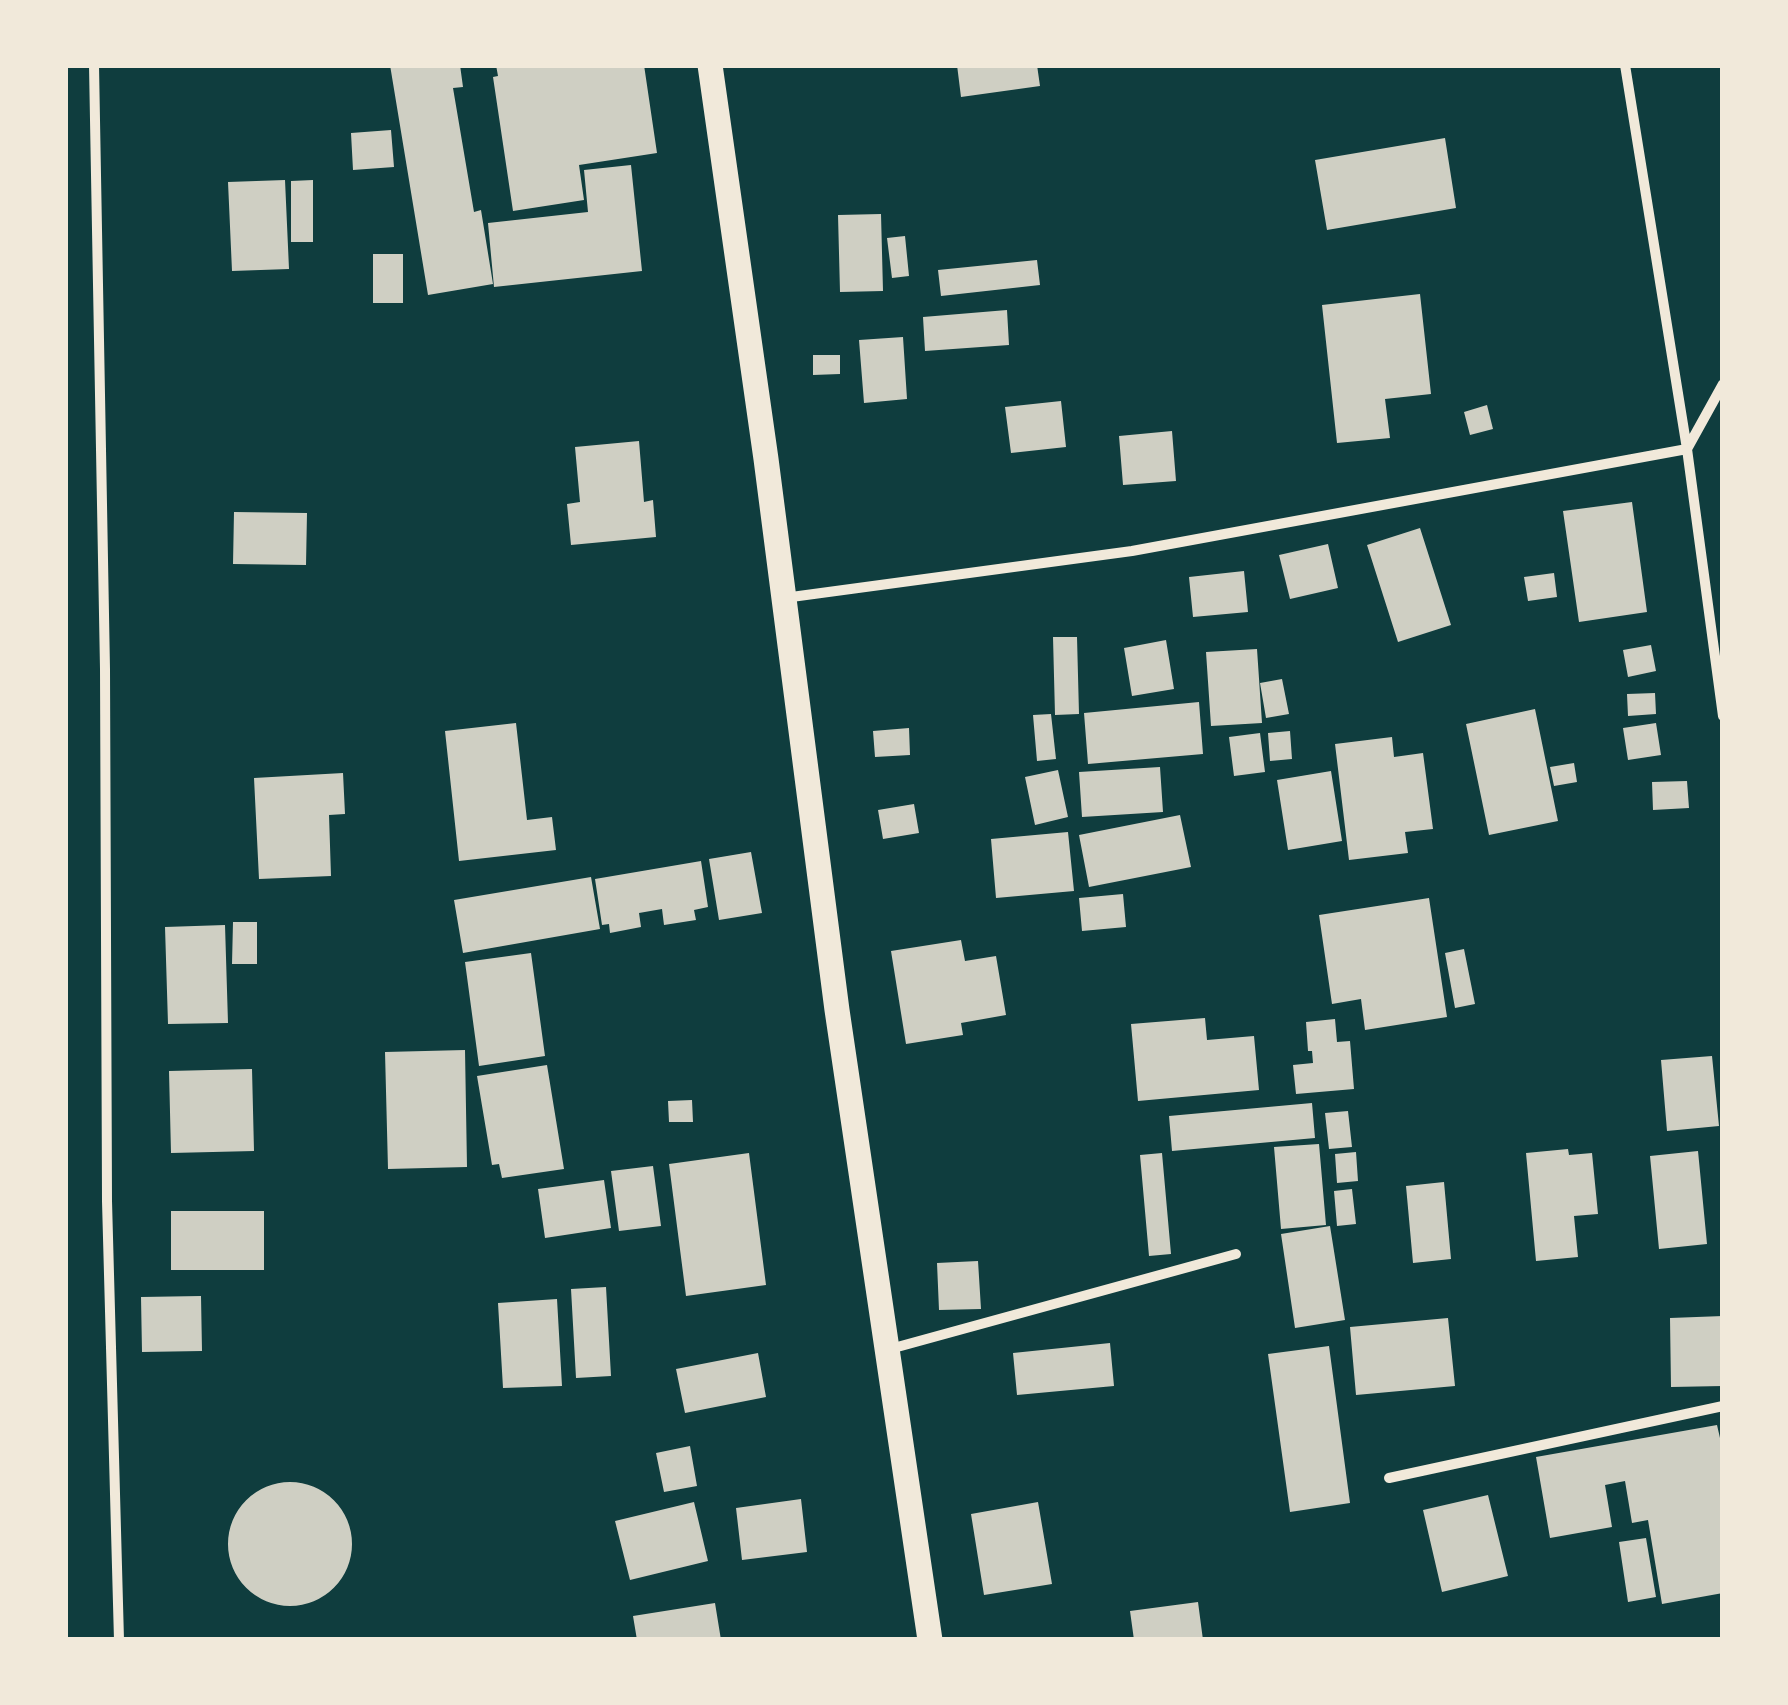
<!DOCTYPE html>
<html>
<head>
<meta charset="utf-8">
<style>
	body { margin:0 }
	#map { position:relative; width:1788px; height:1705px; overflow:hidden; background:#0f3d3e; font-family:"Exo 2",sans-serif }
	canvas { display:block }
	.frame { position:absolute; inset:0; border:68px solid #f1e9da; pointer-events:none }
</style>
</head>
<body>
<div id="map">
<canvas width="1788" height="1705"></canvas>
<div class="frame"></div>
</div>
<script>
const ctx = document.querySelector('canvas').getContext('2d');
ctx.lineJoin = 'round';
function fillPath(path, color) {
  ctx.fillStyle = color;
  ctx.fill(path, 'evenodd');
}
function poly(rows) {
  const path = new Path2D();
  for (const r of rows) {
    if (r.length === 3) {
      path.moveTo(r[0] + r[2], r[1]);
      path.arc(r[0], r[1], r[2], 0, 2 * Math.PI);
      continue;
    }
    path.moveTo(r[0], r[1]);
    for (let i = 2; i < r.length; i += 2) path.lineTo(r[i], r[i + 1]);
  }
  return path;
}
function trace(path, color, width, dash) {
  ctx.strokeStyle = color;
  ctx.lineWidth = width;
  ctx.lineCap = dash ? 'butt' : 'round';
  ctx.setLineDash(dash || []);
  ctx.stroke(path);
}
const building = poly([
	[390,65,460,65,463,87,453,88,474,212,481,210,493,284,428,295],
	[496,65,644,65,657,153,579,165,584,200,513,211,493,77,498,76],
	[957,65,1037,65,1040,86,961,97],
	[391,130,394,167,353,170,351,133],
	[1445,138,1456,208,1327,230,1315,160],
	[631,165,642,271,494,287,488,223,588,212,584,170],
	[285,180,289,269,232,271,228,182],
	[313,180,313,242,291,242,291,181],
	[881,214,883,291,840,292,838,215],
	[905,236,909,276,892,278,887,238],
	[373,254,403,254,403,303,373,303],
	[1037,260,1040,285,941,296,938,270],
	[1420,294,1431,394,1385,399,1390,438,1337,443,1322,305],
	[1007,310,1009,345,925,351,923,317],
	[903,337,907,399,864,403,859,340],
	[813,355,840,355,840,374,813,375],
	[1061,401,1066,447,1011,453,1005,407],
	[1487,405,1493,429,1470,435,1464,412],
	[1172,431,1176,481,1123,485,1119,436],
	[639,441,644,502,653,500,656,537,571,545,567,504,580,502,575,447],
	[1632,502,1647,612,1579,622,1563,511],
	[234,512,307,513,306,565,233,564],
	[1420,528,1451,625,1398,642,1367,545],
	[1328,544,1338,588,1290,599,1279,555],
	[1244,571,1248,612,1193,617,1189,577],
	[1554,573,1557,597,1528,601,1524,577],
	[1053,637,1077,637,1079,714,1055,715],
	[1166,640,1174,689,1132,696,1124,648],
	[1651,645,1656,671,1628,677,1623,650],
	[1257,649,1262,723,1211,726,1206,652],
	[1282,679,1289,714,1266,718,1260,683],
	[1655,693,1656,714,1628,716,1627,694],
	[1199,702,1203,754,1088,764,1084,713],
	[1535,709,1558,821,1489,835,1466,724],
	[1051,714,1056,759,1037,761,1033,715],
	[516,723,527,820,552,817,556,850,459,861,445,731],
	[1656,723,1661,755,1628,760,1623,728],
	[909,728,910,755,875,757,873,731],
	[1290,731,1292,759,1270,761,1268,733],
	[1260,733,1265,772,1234,776,1229,737],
	[1392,737,1394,757,1423,753,1433,829,1405,832,1408,853,1349,860,1335,744],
	[1574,763,1577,782,1554,786,1550,767],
	[1160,767,1163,812,1082,817,1079,772],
	[1058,770,1068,817,1035,825,1025,777],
	[1331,771,1342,841,1288,850,1277,780],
	[343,773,345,814,329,815,331,876,259,879,254,778],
	[1687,781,1689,808,1653,810,1652,782],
	[914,804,919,833,883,839,878,810],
	[1180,815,1191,867,1089,887,1079,835],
	[1068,832,1074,891,996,898,991,839],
	[751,852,762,913,719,920,709,859],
	[701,861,708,907,694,910,696,920,664,925,662,909,639,913,641,927,610,933,609,924,602,925,595,879],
	[591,877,600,929,463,953,454,900],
	[1123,894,1126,927,1082,931,1079,898],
	[1429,898,1447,1017,1365,1030,1361,999,1332,1004,1319,915],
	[233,922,257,922,257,964,232,964],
	[225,925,228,1023,168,1024,165,927],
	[961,940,965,961,996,956,1006,1015,961,1023,963,1035,906,1044,891,951],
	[1464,949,1475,1004,1455,1008,1445,953],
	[531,953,545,1056,479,1066,465,962],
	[1205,1018,1207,1040,1254,1036,1259,1090,1138,1101,1131,1024],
	[1335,1019,1337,1042,1350,1041,1354,1089,1296,1094,1293,1065,1313,1063,1312,1051,1308,1051,1306,1022],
	[465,1050,467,1167,388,1169,385,1052],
	[1712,1056,1719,1126,1667,1131,1661,1060],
	[547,1065,564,1169,502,1178,499,1164,492,1165,477,1076],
	[252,1069,254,1151,171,1153,169,1071],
	[692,1100,693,1122,669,1122,668,1101],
	[1312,1103,1315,1138,1172,1151,1169,1116],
	[1348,1111,1352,1147,1329,1149,1325,1113],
	[1319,1144,1326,1225,1281,1229,1274,1147],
	[1568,1149,1569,1155,1592,1153,1598,1214,1574,1216,1578,1257,1536,1261,1526,1153],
	[1698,1151,1707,1244,1659,1249,1650,1156],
	[1356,1152,1358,1181,1337,1183,1335,1154],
	[749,1153,766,1285,686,1296,669,1164],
	[1162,1153,1171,1254,1149,1256,1140,1155],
	[653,1166,661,1226,619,1231,611,1171],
	[604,1180,611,1228,545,1238,538,1189],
	[1444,1182,1451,1259,1413,1263,1406,1186],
	[1352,1189,1356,1224,1337,1226,1334,1191],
	[171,1211,264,1211,264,1270,171,1270],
	[1330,1226,1345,1320,1295,1328,1281,1234],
	[978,1261,981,1309,939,1310,937,1263],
	[606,1287,611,1376,576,1378,571,1289],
	[201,1296,202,1351,142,1352,141,1297],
	[557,1299,562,1386,503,1388,498,1303],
	[1723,1316,1723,1386,1671,1387,1670,1318],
	[1448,1318,1455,1386,1356,1395,1350,1327],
	[1110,1343,1114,1386,1017,1395,1013,1353],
	[1329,1346,1350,1503,1290,1512,1268,1354],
	[758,1353,766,1397,685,1413,676,1369],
	[1717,1425,1720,1438,1723,1437,1723,1593,1662,1604,1648,1520,1632,1523,1625,1481,1605,1485,1612,1527,1550,1538,1536,1457],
	[690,1446,697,1486,664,1492,656,1453],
	[290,1544,62],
	[1488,1495,1508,1576,1442,1592,1423,1510],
	[801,1499,807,1552,742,1560,736,1508],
	[694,1502,708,1561,630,1580,615,1521],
	[1038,1502,1052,1584,984,1595,971,1514],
	[1646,1538,1656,1597,1628,1602,1619,1542],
	[1198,1602,1203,1640,1134,1640,1130,1611],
	[715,1603,721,1640,637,1640,633,1616]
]);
const minor = poly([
	[94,65,105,669,107,1201,119,1640],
	[1625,65,1687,449,1723,716],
	[784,598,1132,551,1687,449,1723,384],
	[890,1349,1236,1254],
	[1389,1478,1723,1406]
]);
const primary = poly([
	[710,65,766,459,837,1010,930,1640]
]);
fillPath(building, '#cfcfc3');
trace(minor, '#f1e9da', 10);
trace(primary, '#f1e9da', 25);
</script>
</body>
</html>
